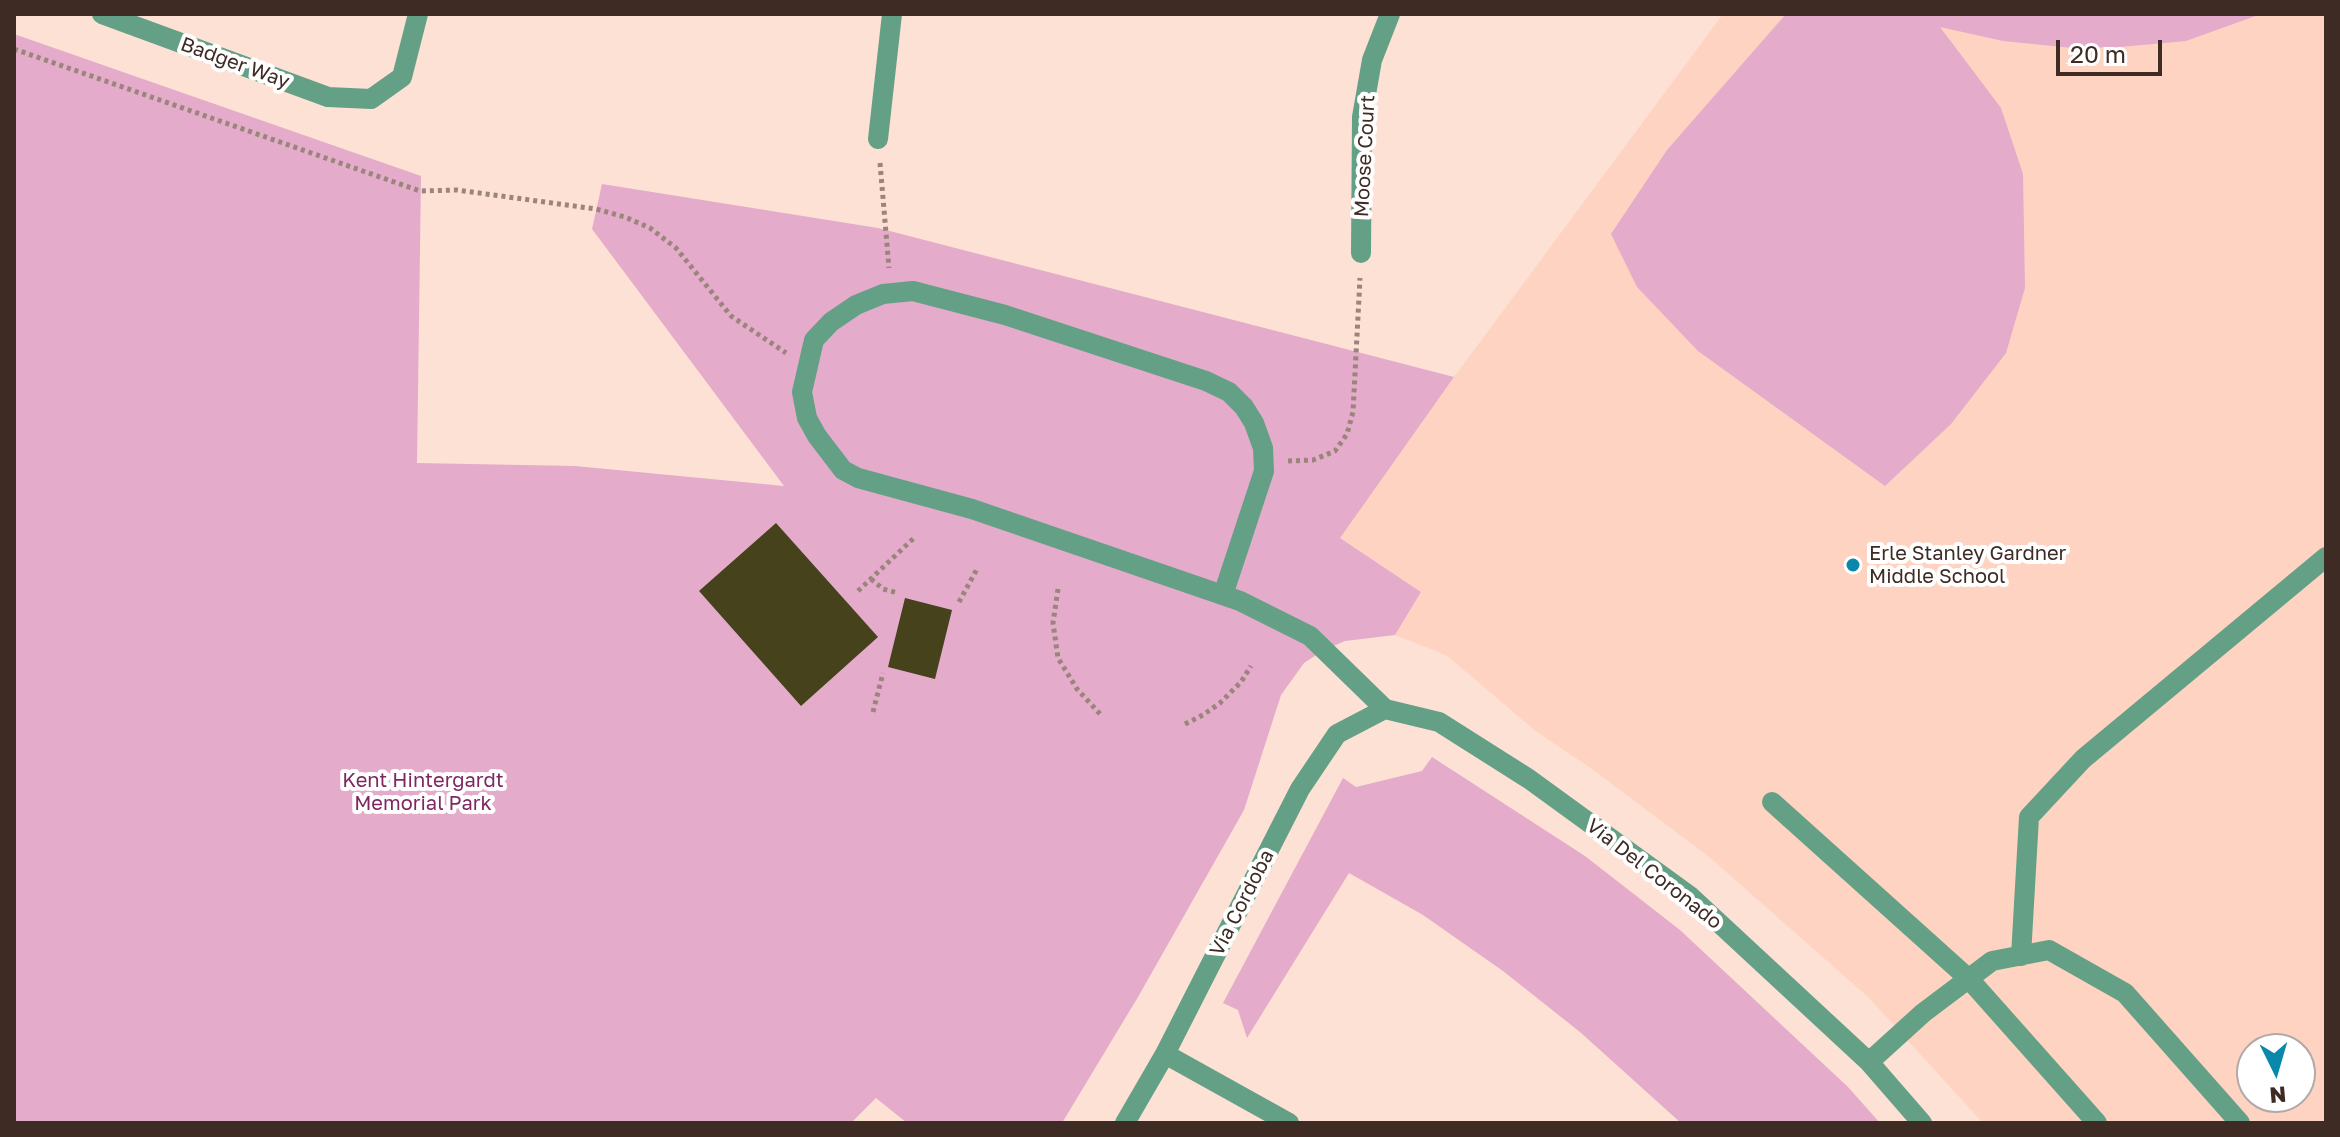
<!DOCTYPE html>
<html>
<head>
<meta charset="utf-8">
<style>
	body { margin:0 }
	#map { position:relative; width:2340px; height:1137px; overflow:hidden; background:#fde1d5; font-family:"Golos Text",sans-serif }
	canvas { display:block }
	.frame { position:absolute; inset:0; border:16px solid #3d2b24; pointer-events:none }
	.north { position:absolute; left:2236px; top:1033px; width:80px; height:80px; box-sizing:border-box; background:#fff; border:2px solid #b1aaa7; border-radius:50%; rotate:175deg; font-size:22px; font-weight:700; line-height:32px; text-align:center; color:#3d2b24 }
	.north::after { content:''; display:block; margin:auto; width:28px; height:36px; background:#0888aa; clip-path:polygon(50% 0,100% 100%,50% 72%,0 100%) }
	.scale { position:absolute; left:2056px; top:40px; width:106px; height:36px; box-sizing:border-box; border:4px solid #3d2b24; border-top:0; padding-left:10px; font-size:24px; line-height:28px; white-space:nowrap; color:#3d2b24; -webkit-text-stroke:6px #fff; paint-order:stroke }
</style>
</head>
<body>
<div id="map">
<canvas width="2340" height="1137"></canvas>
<div class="frame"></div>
<div class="north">N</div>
<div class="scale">20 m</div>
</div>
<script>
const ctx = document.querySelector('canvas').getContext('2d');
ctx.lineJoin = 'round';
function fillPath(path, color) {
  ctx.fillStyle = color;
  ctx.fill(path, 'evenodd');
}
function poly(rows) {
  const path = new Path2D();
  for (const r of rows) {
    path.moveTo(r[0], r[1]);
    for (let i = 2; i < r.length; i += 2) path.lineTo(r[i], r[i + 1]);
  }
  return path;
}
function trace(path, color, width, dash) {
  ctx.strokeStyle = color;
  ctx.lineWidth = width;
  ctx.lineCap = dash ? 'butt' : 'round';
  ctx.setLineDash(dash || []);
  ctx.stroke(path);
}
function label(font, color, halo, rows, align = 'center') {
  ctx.font = font + ' "Golos Text",sans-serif';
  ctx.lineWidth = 8;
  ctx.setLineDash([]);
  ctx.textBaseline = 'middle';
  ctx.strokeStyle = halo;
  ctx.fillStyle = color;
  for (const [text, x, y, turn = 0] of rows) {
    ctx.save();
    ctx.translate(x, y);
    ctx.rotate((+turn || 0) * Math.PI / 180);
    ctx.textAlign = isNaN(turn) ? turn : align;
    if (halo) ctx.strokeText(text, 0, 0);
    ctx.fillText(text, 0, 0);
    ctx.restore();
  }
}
const built = poly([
	[1723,14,2326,14,2326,1123,1983,1123,1868,997,1708,856,1592,769,1537,732,1446,655,1395,635,1421,592,1339,538,1454,377],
	[2252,1049,2300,1049,2300,1097,2252,1097]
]);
const green = poly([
	[1786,14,2261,14,2186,41,2120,47,2072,48,2003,41,1940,27,2001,108,2023,174,2025,288,2006,353,1951,424,1885,486,1698,351,1637,287,1611,234,1667,150],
	[14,34,421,176,417,463,575,466,784,486,592,229,602,184,878,228,1454,377,1340,538,1421,592,1395,635,1345,641,1324,650,1304,663,1281,695,1244,810,1138,997,1062,1123,907,1123,876,1098,851,1123,14,1123],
	[1432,757,1585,856,1680,930,1848,1087,1880,1123,1681,1123,1580,1032,1503,971,1423,915,1349,873,1247,1038,1238,1010,1223,1003,1343,778,1356,787,1422,771]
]);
const building = poly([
	[776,523,878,637,801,706,699,591],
	[905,598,952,610,935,679,888,667]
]);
const path = poly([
	[14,49,420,191,457,190,596,209,625,217,650,228,676,248,731,316,786,353],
	[880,163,889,268],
	[1288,461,1313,460,1335,451,1347,434,1353,412,1360,278],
	[871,579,883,589,898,593],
	[1058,589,1053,623,1058,658,1077,689,1101,715],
	[858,591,916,536],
	[959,602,977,569],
	[873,712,883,673],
	[1185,724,1203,715,1220,703,1241,682,1251,666]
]);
const minor = poly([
	[102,14,328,97,371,99,402,77,418,14],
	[878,139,892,14],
	[1361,253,1362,117,1372,60,1390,14],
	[1223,595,1264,471,1263,448,1254,423,1244,407,1229,392,1206,381,1005,315,913,291,883,294,856,305,831,322,814,340,802,392,807,418,817,436,843,470,858,478,972,509,1240,601,1310,636,1385,709],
	[1385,709,1439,722,1529,779,1690,896,1869,1062,1922,1123],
	[1772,802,1969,979,2097,1123],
	[2021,956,2029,817,2083,759,2326,557],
	[1165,1054,1289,1123],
	[1869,1062,1923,1013,1992,961,2049,950,2125,993,2240,1123],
	[1125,1123,1165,1054,1300,789,1337,734,1385,709]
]);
const markers = [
	[1853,565,8,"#0888aa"]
];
const streetNames = [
	["Badger Way",235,63,20],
	["Moose Court",1365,156,-87],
	["Via Del Coronado",1654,874,38],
	["Via Cordoba",1242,903,-63]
];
const poiNames = [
	["Erle Stanley Gardner",1869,554],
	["Middle School",1869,577]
];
const parkNames = [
	["Kent Hintergardt",423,781],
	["Memorial Park",423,804]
];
fillPath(built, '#fed3c1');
fillPath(green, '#e4abcb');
fillPath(building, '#46421b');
trace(path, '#9b847b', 5, [4, 4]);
trace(minor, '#64a085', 20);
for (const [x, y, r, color] of markers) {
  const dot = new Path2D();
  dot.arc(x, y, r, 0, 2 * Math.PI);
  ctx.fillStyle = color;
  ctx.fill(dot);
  trace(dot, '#fff', 3);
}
label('20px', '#3d2b24', '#fff', streetNames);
label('20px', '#3d2b24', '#fff', poiNames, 'left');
label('20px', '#7f2761', '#fff', parkNames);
</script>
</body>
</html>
